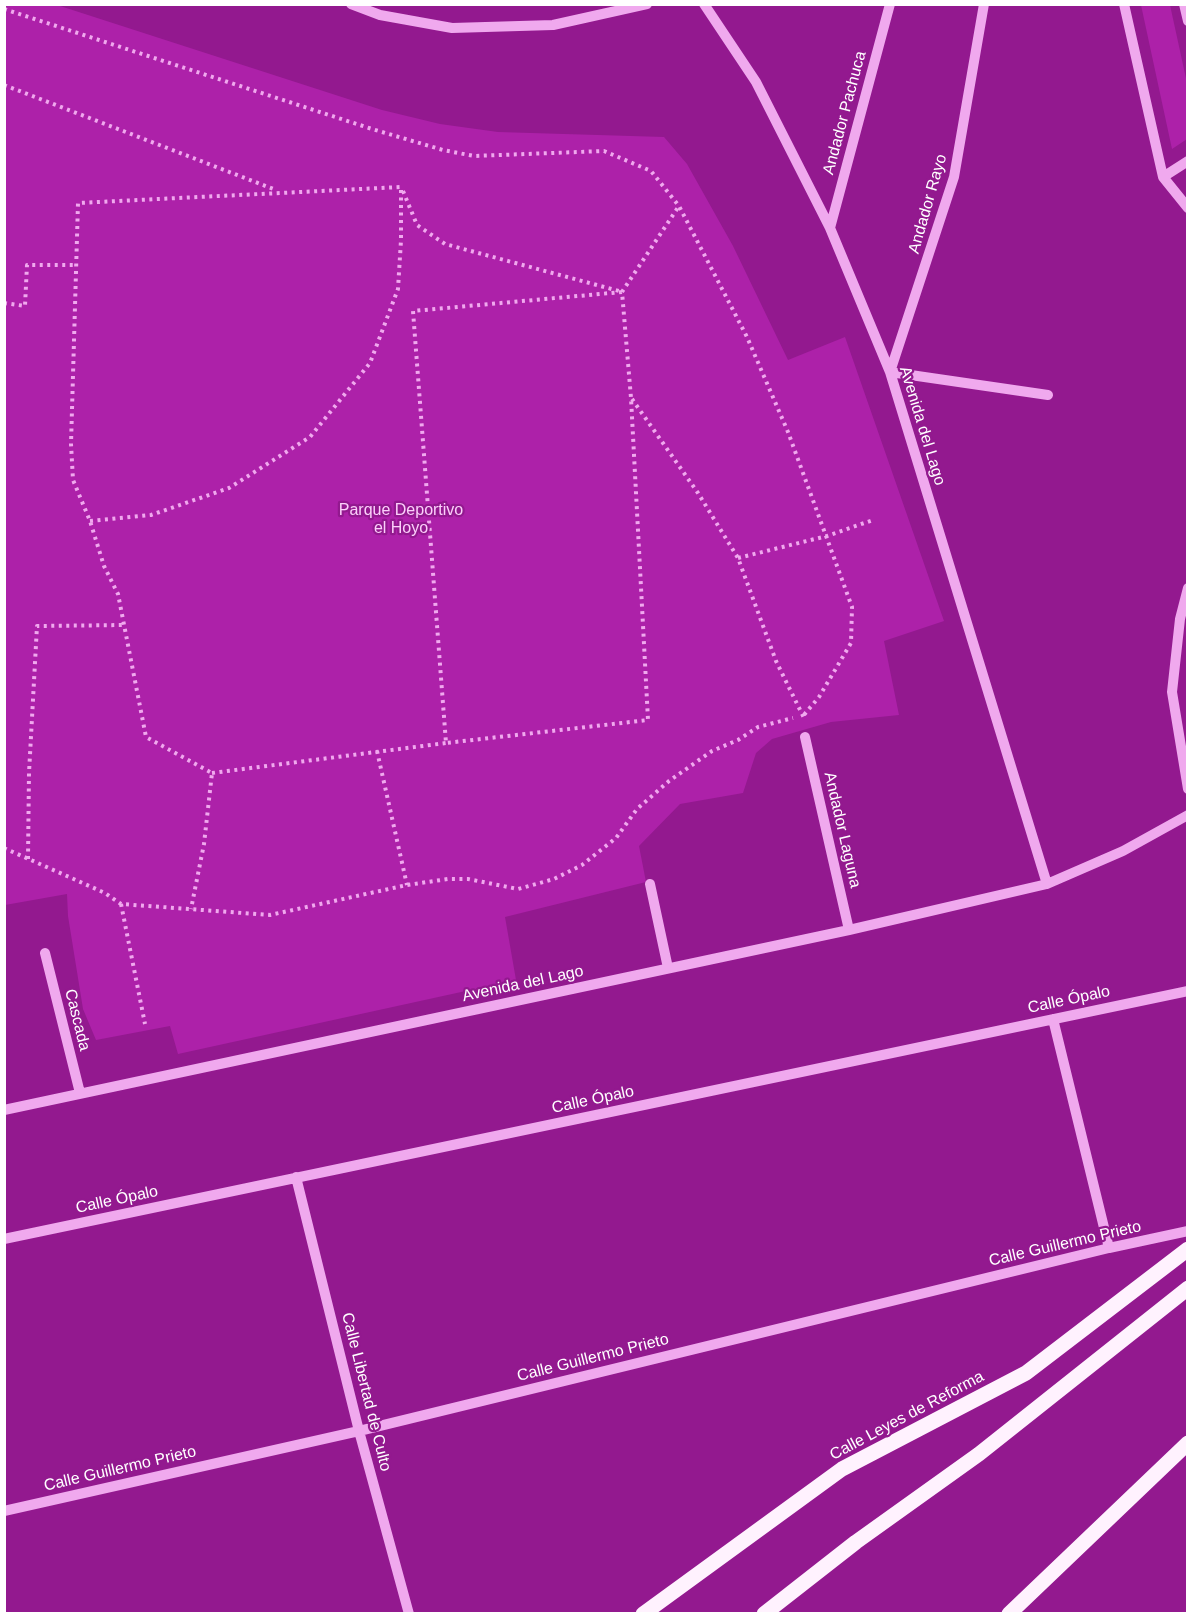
<!DOCTYPE html>
<html>
<head>
<meta charset="utf-8">
<style>
	body { margin:0 }
	#map { position:relative; width:1192px; height:1618px; overflow:hidden; background:#93198f; font-family:Arial,sans-serif }
	canvas { display:block }
	.frame { position:absolute; inset:0; border:6px solid #fff; pointer-events:none }
</style>
</head>
<body>
<div id="map">
<canvas width="1192" height="1618"></canvas>
<div class="frame"></div>
</div>
<script>
const ctx = document.querySelector('canvas').getContext('2d');
ctx.lineJoin = 'round';
function fillPath(path, color) {
  ctx.fillStyle = color;
  ctx.fill(path, 'evenodd');
}
function poly(rows) {
  const path = new Path2D();
  for (const r of rows) {
    path.moveTo(r[0], r[1]);
    for (let i = 2; i < r.length; i += 2) path.lineTo(r[i], r[i + 1]);
  }
  return path;
}
function trace(path, color, width, dash) {
  ctx.strokeStyle = color;
  ctx.lineWidth = width;
  ctx.lineCap = dash ? 'butt' : 'round';
  ctx.setLineDash(dash || []);
  ctx.stroke(path);
}
function label(font, color, halo, rows, align = 'center') {
  ctx.font = font + ' Arial,sans-serif';
  ctx.lineWidth = 4.5;
  ctx.setLineDash([]);
  ctx.textBaseline = 'middle';
  ctx.strokeStyle = halo;
  ctx.fillStyle = color;
  for (const [text, x, y, turn = 0] of rows) {
    ctx.save();
    ctx.translate(x, y);
    ctx.rotate((+turn || 0) * Math.PI / 180);
    ctx.textAlign = isNaN(turn) ? turn : align;
    if (halo) ctx.strokeText(text, 0, 0);
    ctx.fillText(text, 0, 0);
    ctx.restore();
  }
}
const green = poly([
	[5,5,57,5,382,110,440,124,498,132,664,137,687,164,733,246,788,360,845,337,944,621,884,641,899,715,831,722,772,739,756,753,743,793,680,804,639,846,646,882,505,917,516,980,178,1054,170,1026,96,1040,83,1009,68,916,67,894,5,905],
	[1141,5,1170,5,1187,83,1187,139,1172,149]
]);
const path = poly([
	[4,9,372,129,443,150,474,156,604,151,651,171,679,206,747,337,788,432,852,607,851,643,819,697,803,716],
	[4,85,276,190],
	[403,191,417,225,445,244,619,291],
	[622,292,413,311,446,743,648,720,631,398,622,292,679,206],
	[4,303,25,306,27,265,75,265],
	[632,399,698,493,738,558,776,661,804,718],
	[90,521,151,515,229,488,310,437,370,363,398,289,401,240,401,187,78,203,71,444,73,480,90,521,104,566,118,594,146,737,212,773,204,844,191,909],
	[738,558,827,536,873,520],
	[377,751,407,885],
	[212,773,446,743],
	[4,848,105,893,121,904,270,915,407,885,448,879,468,879,518,889,554,879,582,865,616,838,637,809,669,781,712,751,738,740,758,727,793,718],
	[28,859,29,773,37,626,125,625],
	[121,904,145,1024]
]);
const minor = poly([
	[351,4,380,15,452,28,553,25,647,4],
	[704,4,756,82,830,228,890,372,1047,884],
	[984,4,954,177,890,372,1048,395],
	[1124,4,1163,177,1188,208],
	[1184,4,1188,21],
	[1163,177,1188,161],
	[830,228,890,4],
	[1188,588,1180,619,1172,692,1188,789],
	[805,737,849,930],
	[650,884,668,968],
	[45,953,80,1093],
	[1053,1019,1109,1248],
	[4,1110,849,930,1047,884,1123,851,1188,815],
	[296,1177,359,1431,409,1614],
	[4,1239,1188,991],
	[4,1511,359,1431,1109,1248,1188,1231]
]);
const major = poly([
	[643,1614,842,1469,1026,1373,1188,1249],
	[764,1614,856,1542,979,1454,1188,1288],
	[1009,1614,1188,1443]
]);
const streetNames = [
	["Andador Pachuca",845,113,-75],
	["Andador Rayo",928,204,-74],
	["Avenida del Lago",922,426,73],
	["Andador Laguna",842,830,77],
	["Avenida del Lago",523,984,-12],
	["Calle Ópalo",1069,1000,-12],
	["Cascada",77,1020,76],
	["Calle Ópalo",593,1100,-12],
	["Calle Ópalo",117,1200,-12],
	["Calle Guillermo Prieto",1065,1244,-13],
	["Calle Guillermo Prieto",593,1358,-14],
	["Calle Libertad de Culto",366,1392,76],
	["Calle Leyes de Reforma",907,1416,-28],
	["Calle Guillermo Prieto",120,1469,-13]
];
const parkNames = [
	["Parque Deportivo",401,511],
	["el Hoyo",401,529]
];
fillPath(green, '#ad21a9');
trace(path, '#f0a9ee', 4, [3, 4.5]);
trace(minor, '#f0a9ee', 10);
trace(major, '#fff2fe', 15);
label('16px', '#fff', '#93198f', streetNames);
label('16px', '#fbd0fa', '#93198f', parkNames);
</script>
</body>
</html>
